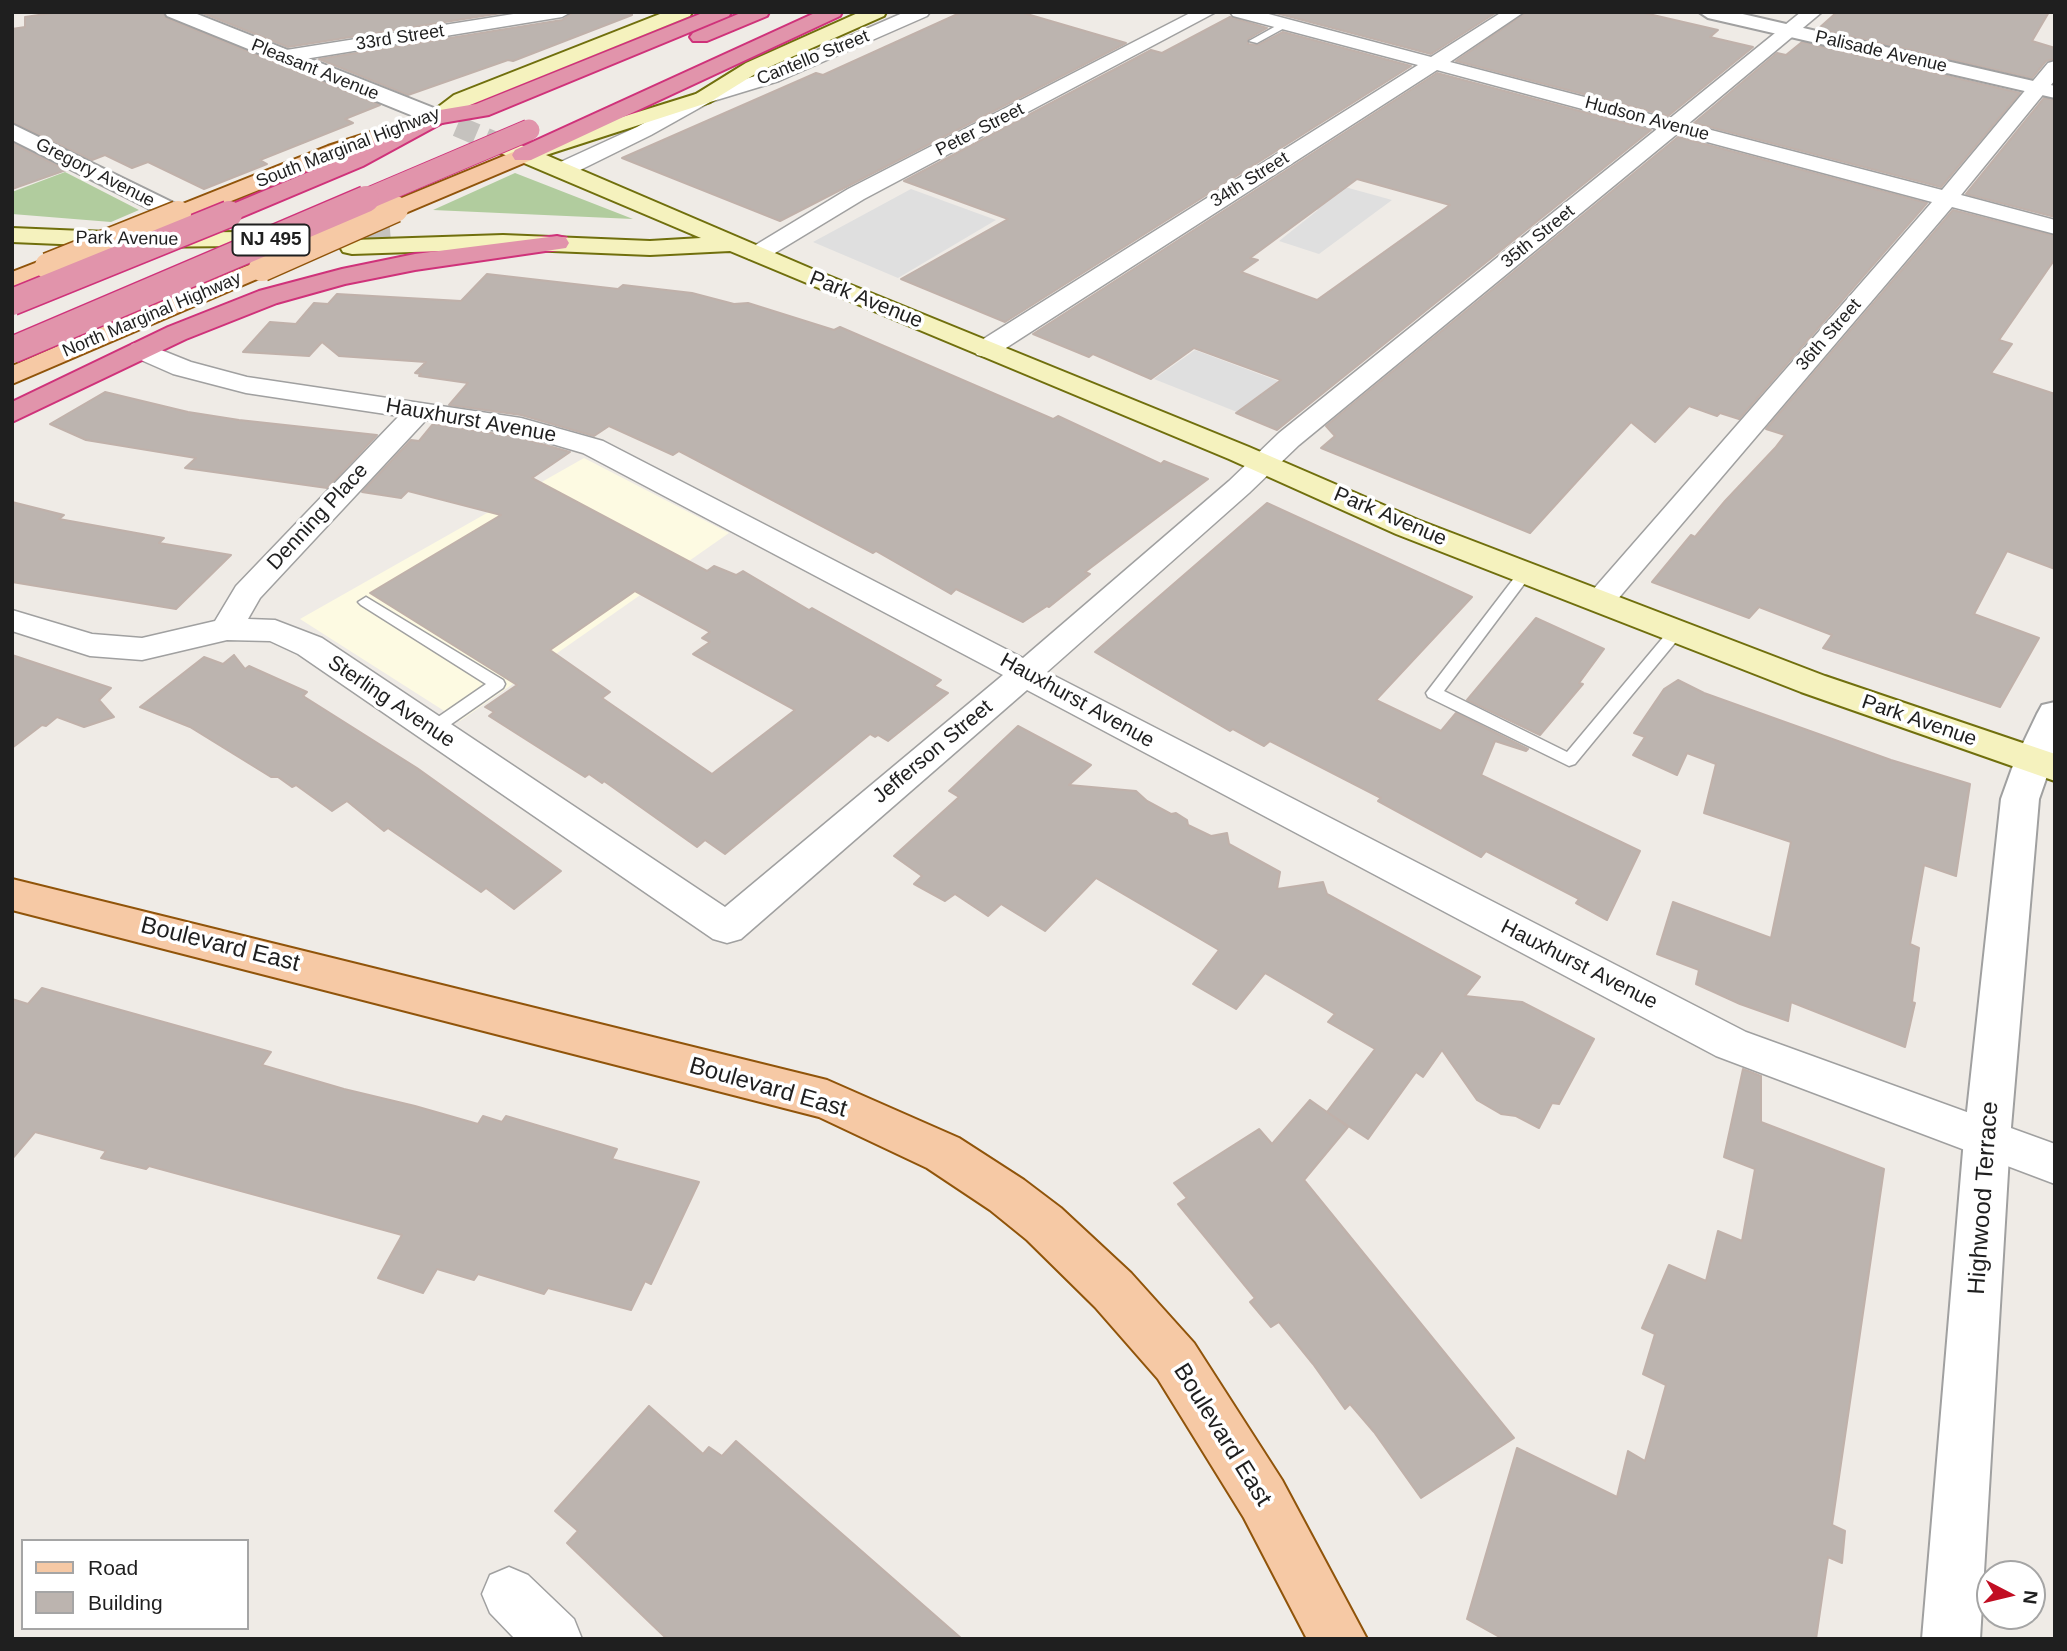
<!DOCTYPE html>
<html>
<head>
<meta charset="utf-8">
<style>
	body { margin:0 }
	#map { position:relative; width:2067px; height:1651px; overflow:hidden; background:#efebe6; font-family:Arial,sans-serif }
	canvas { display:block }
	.frame { position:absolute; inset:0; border:14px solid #1f1f1f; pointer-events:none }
	.legend { position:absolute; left:21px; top:1539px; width:228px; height:91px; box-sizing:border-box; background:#fff; border:2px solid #a5a5a5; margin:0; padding:9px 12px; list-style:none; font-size:21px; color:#1f1f1f }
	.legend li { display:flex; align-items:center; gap:14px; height:35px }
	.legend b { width:35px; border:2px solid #a5a5a5 }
	.north { position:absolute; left:1976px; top:1560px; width:70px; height:70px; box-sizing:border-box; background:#fff; border:2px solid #a5a5a5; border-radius:50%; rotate:97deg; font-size:19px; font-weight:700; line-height:28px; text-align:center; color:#1f1f1f }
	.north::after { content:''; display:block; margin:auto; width:24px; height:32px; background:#c10e23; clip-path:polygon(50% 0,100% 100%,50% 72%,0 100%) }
</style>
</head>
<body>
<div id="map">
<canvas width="2067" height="1651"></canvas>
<div class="frame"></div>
<ul class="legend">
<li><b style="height:9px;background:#f6c9a5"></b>Road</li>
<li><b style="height:19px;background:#bcb4af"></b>Building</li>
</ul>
<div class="north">N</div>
</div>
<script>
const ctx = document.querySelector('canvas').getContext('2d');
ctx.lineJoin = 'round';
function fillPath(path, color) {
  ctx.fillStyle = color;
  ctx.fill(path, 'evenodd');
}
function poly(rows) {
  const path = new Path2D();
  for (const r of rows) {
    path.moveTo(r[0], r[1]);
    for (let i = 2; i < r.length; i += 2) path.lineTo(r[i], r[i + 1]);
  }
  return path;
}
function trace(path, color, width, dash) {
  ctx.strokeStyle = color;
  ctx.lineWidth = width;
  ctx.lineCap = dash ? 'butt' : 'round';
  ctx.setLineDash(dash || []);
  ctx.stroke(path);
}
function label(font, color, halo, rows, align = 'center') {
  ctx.font = font + ' Arial,sans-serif';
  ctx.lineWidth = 7;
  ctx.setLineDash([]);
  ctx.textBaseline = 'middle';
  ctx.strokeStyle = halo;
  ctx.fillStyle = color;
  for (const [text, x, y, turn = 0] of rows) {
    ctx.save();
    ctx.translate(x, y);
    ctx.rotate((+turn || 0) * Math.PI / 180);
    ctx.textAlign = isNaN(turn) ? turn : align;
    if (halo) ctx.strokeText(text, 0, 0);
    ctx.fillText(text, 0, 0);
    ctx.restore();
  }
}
const education = poly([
	[584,458,729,533,460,721,300,619]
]);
const forest = poly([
	[65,172,139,210,111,222,12,214,12,192],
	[515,173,633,219,433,210]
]);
const parking = poly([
	[1345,187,1392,200,1319,254,1279,241,1318,210,1269,193],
	[911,189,996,220,898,278,813,242],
	[1195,350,1278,381,1237,412,1154,379]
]);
const building = poly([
	[59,12,163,12,166,18,380,105,345,119,353,123,260,160,267,164,204,189,148,162,132,168,105,155,92,160,12,122,12,29,25,27,25,17,59,12],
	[200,12,508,12,288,47,200,12],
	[574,12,632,12,632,15,513,61,508,60,408,95,319,59,562,20,574,12],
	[962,12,1020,12,1126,43,780,221,622,158,816,73,823,75,962,12],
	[1272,12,1497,12,1431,54,1272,12],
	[1527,12,1640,12,1718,30,1710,37,1753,47,1668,116,1456,61,1527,12],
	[1837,12,2049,12,2032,41,2055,48,2055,59,2046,61,2032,78,1818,29,1837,12],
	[1230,17,1267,28,1248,39,1248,44,1258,45,1283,32,1411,66,1005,322,901,279,1008,219,904,181,1151,50,1162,53,1230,17],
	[1802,42,2020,93,1941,187,1694,123,1777,53,1786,55,1802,42],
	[1437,73,1651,130,1277,430,1236,413,1281,380,1194,348,1151,379,1093,354,1089,357,1033,334,1437,73],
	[1357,179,1450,205,1317,300,1241,272,1258,260,1250,258,1357,179],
	[2044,98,2055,100,2055,217,1966,194,2044,98],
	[1678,137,1927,203,1739,419,1720,413,1717,416,1689,406,1655,442,1631,422,1530,533,1321,448,1335,436,1326,426,1678,137],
	[12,143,66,170,12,189,12,143],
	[1953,210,2055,236,2055,259,1999,340,2012,344,1991,373,2055,394,2055,569,2007,551,1974,614,2039,638,2000,707,1823,648,1832,635,1759,607,1749,618,1652,582,1691,535,1695,537,1725,501,1775,448,1785,435,1766,429,1953,210],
	[487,274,618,289,623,285,692,293,734,304,748,303,834,330,840,327,1053,419,1058,416,1161,464,1164,461,1208,479,1085,572,1090,574,1049,607,1047,606,1023,622,956,589,951,594,876,551,873,553,679,451,673,455,609,426,594,436,521,415,449,405,468,383,419,376,421,374,415,373,426,362,339,356,322,342,309,356,243,352,270,322,296,324,314,303,328,304,337,294,461,301,487,274],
	[105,392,188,412,239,420,377,435,327,488,185,468,196,458,86,440,50,424,105,392],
	[433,424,517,437,570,452,532,478,707,571,714,566,736,575,743,571,809,610,812,608,941,680,934,686,948,693,888,741,878,735,875,737,870,734,725,854,705,840,697,847,604,781,602,783,589,774,585,777,489,716,494,712,485,707,517,685,370,593,501,515,408,491,401,498,362,492,411,440,419,441,433,424],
	[635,591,710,632,702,638,710,642,693,654,795,710,712,774,602,698,610,692,550,650,635,591],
	[12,502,64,515,59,519,164,538,159,543,231,555,176,609,12,582,12,502],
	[1267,503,1472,597,1376,700,1441,731,1456,713,1528,749,1526,751,1495,741,1481,775,1640,851,1607,920,1576,903,1579,899,1486,851,1481,857,1378,801,1381,798,1270,741,1264,746,1233,729,1230,731,1095,652,1267,503],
	[1536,618,1604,649,1579,683,1583,684,1540,735,1467,700,1536,618],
	[12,655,111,688,99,700,114,717,84,727,57,717,46,726,42,725,12,748,12,655],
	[234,655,245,669,249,666,307,692,303,696,417,768,561,871,514,909,486,888,481,892,388,828,384,831,347,801,332,811,296,785,292,787,278,777,271,777,190,727,140,707,204,657,223,664,234,655],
	[1678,680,1704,693,1891,760,1970,784,1956,876,1924,865,1910,944,1919,948,1912,1002,1915,1003,1905,1047,1791,1002,1788,1021,1740,1004,1696,984,1699,970,1657,954,1673,902,1771,938,1791,842,1704,813,1716,764,1687,753,1677,775,1633,755,1645,737,1634,733,1664,689,1678,680],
	[1018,726,1091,765,1069,785,1136,791,1147,801,1171,814,1176,813,1187,820,1188,825,1211,836,1227,833,1229,844,1280,872,1277,889,1323,882,1327,894,1480,977,1465,996,1522,1002,1594,1039,1559,1104,1552,1103,1539,1128,1516,1116,1501,1114,1477,1100,1442,1050,1423,1077,1416,1072,1368,1139,1327,1112,1375,1049,1328,1022,1335,1014,1265,973,1236,1009,1193,984,1219,950,1096,878,1045,931,1001,904,988,916,955,894,945,901,914,884,922,876,894,856,959,797,949,791,1018,726],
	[42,988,271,1052,262,1065,344,1089,415,1106,478,1124,483,1116,502,1122,506,1116,617,1149,612,1159,699,1182,651,1284,645,1281,631,1310,548,1288,544,1294,478,1274,474,1280,437,1269,423,1293,378,1278,402,1235,149,1166,146,1169,101,1158,106,1151,35,1132,12,1159,12,999,28,1004,42,988],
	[1743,1069,1761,1076,1761,1122,1884,1169,1832,1525,1845,1531,1842,1563,1828,1557,1816,1639,1503,1639,1467,1619,1517,1448,1617,1497,1628,1451,1645,1461,1666,1385,1643,1374,1655,1334,1642,1328,1669,1265,1706,1281,1718,1231,1742,1241,1755,1169,1724,1157,1743,1069],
	[1310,1100,1348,1127,1304,1180,1514,1438,1421,1498,1374,1432,1350,1404,1345,1409,1313,1364,1279,1322,1271,1327,1250,1302,1255,1298,1178,1204,1187,1198,1174,1183,1259,1129,1272,1144,1310,1100],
	[649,1406,703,1454,709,1447,722,1456,736,1441,962,1639,667,1639,567,1543,578,1531,555,1511,649,1406]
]);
const secondaryTunnelFar1 = poly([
	[457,126,506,147]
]);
const secondaryTunnel = poly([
	[328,234,390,229]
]);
const service = poly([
	[1285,21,1288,22,1288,26,1257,43,1249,41,1285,21],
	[1526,567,1533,572,1531,575,1444,691,1567,752,1671,628,1681,628,1684,632,1575,764,1569,766,1428,697,1426,693,1521,569,1526,567],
	[366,597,503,680,505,684,503,688,437,734,425,734,423,730,425,726,486,684,361,605,358,602,366,597]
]);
const minor = poly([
	[526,12,571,12,562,17,280,63,270,57,280,51,526,12],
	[905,12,930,12,927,16,779,81,710,102,651,135,570,175,562,177,554,175,551,170,554,165,637,127,696,94,765,73,905,12],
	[1192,12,1216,12,864,199,765,259,749,259,745,254,749,249,848,189,1192,12],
	[1230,12,1261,12,1431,57,1502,12,1524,12,1450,62,1669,119,1801,12,1822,12,1688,124,1942,190,2048,63,2055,61,2055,80,1961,195,2055,220,2055,234,1952,207,1611,607,1600,610,1589,607,1584,600,1932,202,1677,134,1299,445,1249,493,1047,672,1746,1032,2055,1144,2055,1184,1716,1056,1027,690,741,939,727,943,713,939,298,654,270,641,227,640,142,660,90,656,12,631,12,610,92,634,142,638,215,621,236,586,399,416,246,393,173,374,132,356,128,350,132,344,141,342,191,362,247,377,521,418,603,441,1023,658,1229,481,1279,433,1657,129,1437,70,995,355,986,357,977,355,973,349,977,343,1418,65,1233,16,1230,12],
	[426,420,518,434,583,453,1003,675,725,907,322,638,275,620,248,619,260,598,426,420],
	[509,1567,528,1575,574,1619,582,1639,515,1639,490,1613,482,1594,490,1575,509,1567]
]);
const tertiary = poly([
	[165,12,192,12,444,112,447,117,444,122,428,122,167,16,165,12],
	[1699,12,1734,12,2055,86,2055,98,1708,18,1699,12],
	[12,124,186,209,190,214,186,219,178,221,170,219,12,140,12,124],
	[2055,702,2055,753,2039,799,2010,1139,1980,1639,1922,1639,1964,1139,2001,799,2015,760,2037,714,2042,705,2055,702]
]);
const secondary = poly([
	[665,12,692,12,690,16,470,105,444,122,428,122,425,117,454,95,665,12],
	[860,12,886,12,884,16,760,71,710,102,546,155,819,272,1249,447,1418,520,1825,676,2055,754,2055,781,1801,692,1396,534,1229,459,730,251,650,255,503,249,352,254,343,252,340,247,343,242,352,240,503,235,650,241,701,238,498,152,495,147,498,142,506,140,526,147,696,94,746,63,860,12],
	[12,228,131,233,242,232,251,234,254,239,251,244,242,246,131,247,12,242,12,228]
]);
const primary = poly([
	[436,111,444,112,447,117,444,122,344,156,186,219,178,221,170,219,166,214,170,209,328,146,436,111],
	[523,148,531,150,534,155,531,160,403,214,395,216,387,214,383,209,387,204,523,148],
	[48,258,57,261,61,266,57,271,12,289,12,272,48,258],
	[262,260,271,263,275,268,271,273,12,384,12,366,188,289,262,260],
	[12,879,827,1080,959,1138,1024,1180,1061,1208,1131,1273,1194,1343,1282,1480,1367,1639,1307,1639,1244,1518,1158,1379,1095,1307,1027,1240,990,1210,927,1168,819,1117,12,910,12,879]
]);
const motorway = poly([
	[705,12,731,12,729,16,489,115,442,123,363,166,237,219,229,221,221,219,217,214,221,209,347,156,428,112,476,104,705,12],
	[743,12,769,12,767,16,707,41,693,41,690,37,693,33,743,12],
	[817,12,842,12,840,16,531,160,515,160,512,155,515,150,817,12],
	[557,236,566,238,569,243,566,248,415,270,345,284,277,303,186,339,12,422,12,402,168,327,259,291,342,269,415,254,557,236]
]);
const primaryBridge = poly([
	[48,266,178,214],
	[262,268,395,209]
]);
const motorwayBridgeFar1 = poly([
	[362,201,529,130]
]);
const motorwayBridge = poly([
	[12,302,229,214],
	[12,350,366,199]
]);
const farStreetnames = [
	["33rd Street",400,38,-9],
	["Palisade Avenue",1881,52,13],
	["Cantello Street",813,58,-22],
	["Pleasant Avenue",315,70,22],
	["Hudson Avenue",1647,119,15],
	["Peter Street",980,130,-27],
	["South Marginal Highway",348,148,-21],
	["Gregory Avenue",95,173,27],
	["34th Street",1250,180,-32],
	["35th Street",1538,237,-39],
	["Park Avenue",127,239,1],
	["North Marginal Highway",152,315,-23],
	["36th Street",1829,335,-49]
];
const shields = [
	[271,240,77]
];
const shieldNames = [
	["NJ 495",271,240]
];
const streetNames = [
	["Park Avenue",866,300,22],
	["Hauxhurst Avenue",471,421,10],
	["Denning Place",318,517,-47],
	["Park Avenue",1390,517,23],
	["Hauxhurst Avenue",1077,701,29],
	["Sterling Avenue",391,702,34],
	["Park Avenue",1919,721,19],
	["Jefferson Street",933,752,-40],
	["Hauxhurst Avenue",1579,965,27]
];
const nearStreetnames = [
	["Boulevard East",220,945,14],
	["Boulevard East",768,1088,16],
	["Highwood Terrace",1984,1198,-86],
	["Boulevard East",1222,1435,58]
];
fillPath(education, '#fdfae2');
fillPath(forest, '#b1cc9e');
fillPath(parking, '#dfdfdf');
fillPath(building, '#bcb4af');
trace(building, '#c0b1aa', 2);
trace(secondaryTunnelFar1, '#c5c2be', 21, [21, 10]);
trace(secondaryTunnel, '#c5c2be', 26, [26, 13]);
trace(service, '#a0a0a0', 3);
trace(minor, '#a0a0a0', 3);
trace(tertiary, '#a0a0a0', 4);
trace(secondary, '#706f0d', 4);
trace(primary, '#90540a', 4);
trace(motorway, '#cf327a', 4);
fillPath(service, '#fff');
fillPath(minor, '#fff');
fillPath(tertiary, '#fff');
fillPath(secondary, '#f5f2be');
fillPath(primary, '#f6c9a5');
fillPath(motorway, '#e194ab');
trace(primaryBridge, '#90540a', 29, []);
trace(motorwayBridgeFar1, '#cf327a', 23, []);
trace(motorwayBridge, '#cf327a', 29, []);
trace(primaryBridge, '#f6c9a5', 26);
trace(motorwayBridgeFar1, '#e194ab', 21);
trace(motorwayBridge, '#e194ab', 26);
label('18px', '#1f1f1f', '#fff', farStreetnames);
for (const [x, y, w] of shields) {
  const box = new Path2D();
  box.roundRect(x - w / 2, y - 15.5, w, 31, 5);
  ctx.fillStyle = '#fff';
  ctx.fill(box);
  trace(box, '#1f1f1f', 2);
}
label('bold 19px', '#1f1f1f', null, shieldNames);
label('21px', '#1f1f1f', '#fff', streetNames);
label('24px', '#1f1f1f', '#fff', nearStreetnames);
</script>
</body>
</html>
